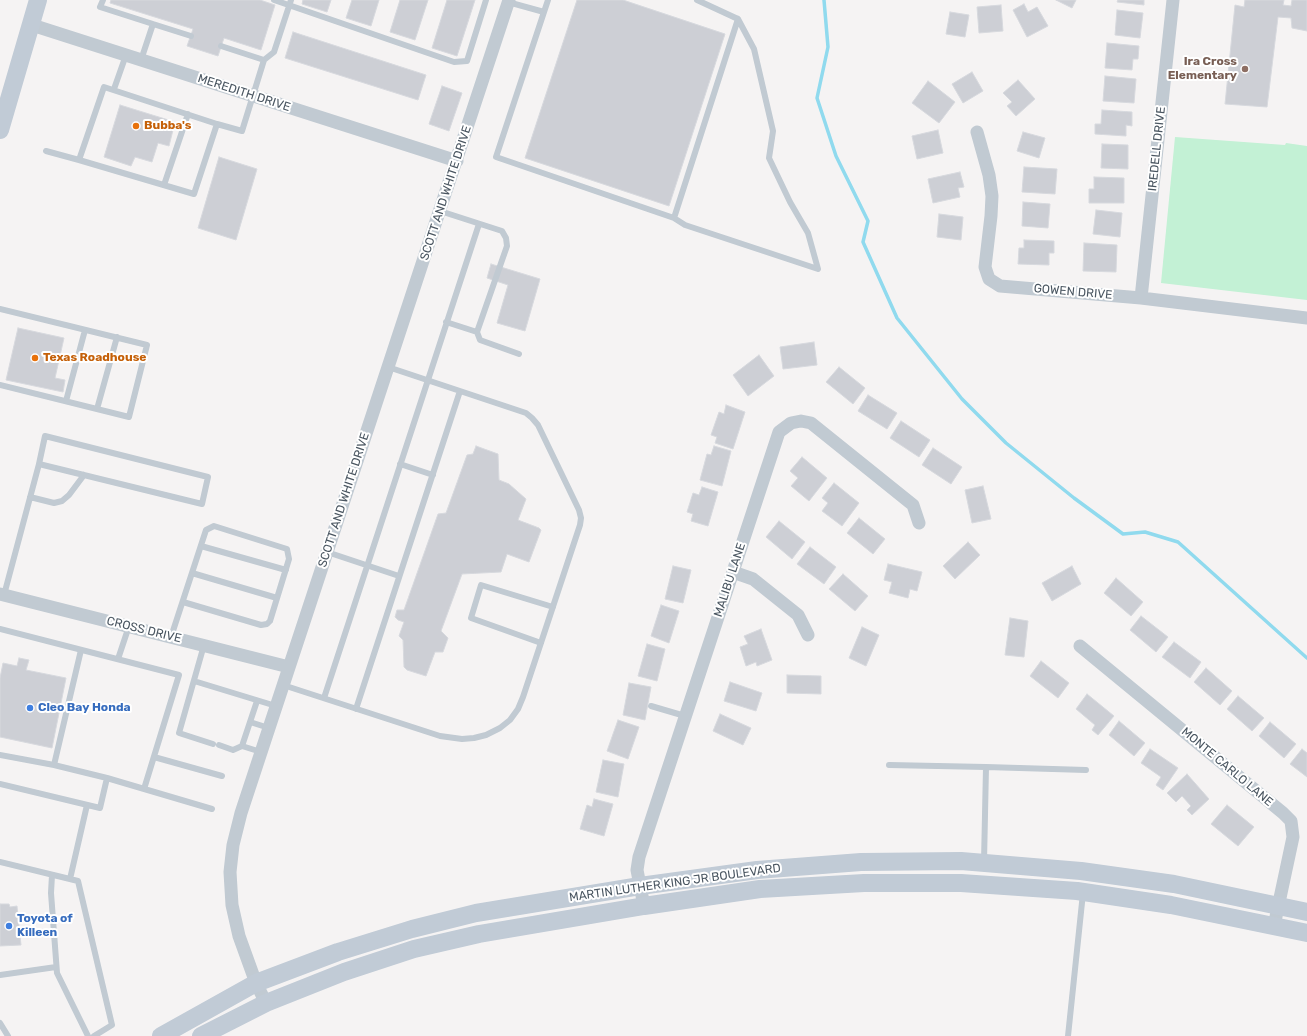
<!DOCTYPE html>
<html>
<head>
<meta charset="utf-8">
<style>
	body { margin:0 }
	canvas { display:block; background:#f5f3f3 }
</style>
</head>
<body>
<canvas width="1307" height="1036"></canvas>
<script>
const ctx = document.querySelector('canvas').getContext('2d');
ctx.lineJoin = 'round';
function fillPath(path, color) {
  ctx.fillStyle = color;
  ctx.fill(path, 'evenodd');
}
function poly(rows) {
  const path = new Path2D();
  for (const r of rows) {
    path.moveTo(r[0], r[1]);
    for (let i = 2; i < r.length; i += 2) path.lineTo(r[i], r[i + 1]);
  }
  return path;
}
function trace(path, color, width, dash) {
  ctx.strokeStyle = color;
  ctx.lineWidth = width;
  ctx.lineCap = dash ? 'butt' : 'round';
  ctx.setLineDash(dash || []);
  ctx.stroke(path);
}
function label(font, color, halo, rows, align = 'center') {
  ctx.font = font + ' Rubik,sans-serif';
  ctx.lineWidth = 4;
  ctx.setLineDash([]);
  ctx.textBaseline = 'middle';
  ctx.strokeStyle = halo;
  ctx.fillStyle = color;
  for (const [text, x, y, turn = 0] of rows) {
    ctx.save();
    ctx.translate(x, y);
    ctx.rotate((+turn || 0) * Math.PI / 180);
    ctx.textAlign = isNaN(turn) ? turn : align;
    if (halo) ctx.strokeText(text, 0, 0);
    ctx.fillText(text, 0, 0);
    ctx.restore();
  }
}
const green = poly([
	[1175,137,1285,145,1286,143,1307,146,1307,300,1161,283]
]);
const stream = poly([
	[824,0,828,47,817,98,836,156,868,221,863,242,897,318,962,399,1006,443,1074,498,1123,534,1145,532,1178,542,1307,658]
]);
const building = poly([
	[111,0,260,0,275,5,261,50,224,38,218,56,187,46,193,29,110,3,111,0],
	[303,0,331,0,327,12,302,4,303,0],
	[352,0,379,0,371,26,346,18,352,0],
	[400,0,428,0,415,40,390,32,400,0],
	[447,0,475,0,457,56,432,48,447,0],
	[577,0,623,0,725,34,669,206,525,158,577,0],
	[1056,0,1076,0,1072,8,1056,0],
	[1118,0,1144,0,1144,5,1117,2,1118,0],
	[1245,0,1284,0,1283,5,1291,6,1292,0,1307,0,1307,31,1292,28,1291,18,1278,17,1267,107,1225,104,1235,5,1244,7,1245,0],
	[1024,4,1028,12,1037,7,1048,26,1027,37,1013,10,1024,4],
	[1001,5,1003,31,979,33,977,7,1001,5],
	[1117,10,1143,13,1140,38,1115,35,1117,10],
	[950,12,969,15,965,37,946,34,950,12],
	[293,32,426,75,418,100,285,58,293,32],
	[1107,43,1139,46,1138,59,1133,59,1132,70,1105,68,1107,43],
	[972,72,983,91,963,103,952,84,972,72],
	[1105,76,1136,79,1134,103,1103,101,1105,76],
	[1018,80,1035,99,1016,116,1007,106,1012,102,1003,93,1018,80],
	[928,81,955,102,939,123,912,103,928,81],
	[442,86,462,93,449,131,429,124,442,86],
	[120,105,175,122,169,146,158,143,152,162,135,157,131,166,104,157,120,105],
	[1102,110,1132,112,1132,126,1126,125,1126,136,1095,134,1095,124,1101,124,1102,110],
	[938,130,943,153,917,159,912,136,938,130],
	[1023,132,1045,138,1039,158,1017,151,1023,132],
	[1102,144,1128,145,1128,169,1101,168,1102,144],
	[219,157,257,169,236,240,198,228,219,157],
	[1024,167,1057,169,1055,194,1022,192,1024,167],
	[960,172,964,187,958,188,960,197,933,203,928,179,960,172],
	[1094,177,1124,178,1124,203,1089,203,1089,189,1094,189,1094,177],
	[1023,202,1050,204,1048,228,1022,226,1023,202],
	[1096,210,1122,213,1120,237,1093,234,1096,210],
	[939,214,963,217,961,240,937,237,939,214],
	[1024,240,1054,241,1054,253,1049,253,1049,265,1018,264,1019,248,1024,248,1024,240],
	[1084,243,1117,245,1116,272,1083,271,1084,243],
	[491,264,540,279,525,331,497,323,508,285,487,278,491,264],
	[18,328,64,338,55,378,65,380,63,392,6,380,18,328],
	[814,342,817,365,783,369,780,347,814,342],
	[759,355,774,376,748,396,733,375,759,355],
	[839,367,865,388,853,404,826,382,839,367],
	[868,395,897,413,887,429,858,411,868,395],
	[726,405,745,412,733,449,715,443,717,437,711,435,719,412,724,414,726,405],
	[901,421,930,440,919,457,890,438,901,421],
	[476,446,498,454,499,480,509,484,526,499,518,520,539,528,541,530,529,562,507,554,501,572,462,574,441,631,448,638,443,652,435,652,426,676,407,670,404,667,403,640,399,636,404,622,398,620,395,617,397,610,404,610,438,514,446,513,467,455,473,454,476,446],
	[714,446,731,451,722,486,700,480,707,454,711,455,714,446],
	[933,448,962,467,951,484,922,465,933,448],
	[802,457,827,478,809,501,791,486,798,478,790,471,802,457],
	[834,483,859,503,842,526,822,511,828,503,822,498,834,483],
	[983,486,991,519,972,523,965,490,983,486],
	[702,487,718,492,708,526,691,521,693,514,687,512,693,493,699,495,702,487],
	[859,518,885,539,873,554,847,533,859,518],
	[779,521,805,542,792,559,766,537,779,521],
	[968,542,980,555,955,579,943,566,968,542],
	[810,547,836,567,824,584,797,564,810,547],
	[888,564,922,572,917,591,910,589,908,598,889,593,892,582,884,580,888,564],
	[673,566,691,570,683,603,665,599,673,566],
	[1072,566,1081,584,1052,601,1042,583,1072,566],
	[843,574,868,596,855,611,829,589,843,574],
	[1116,578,1143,602,1131,616,1104,593,1116,578],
	[661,605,679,611,669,643,651,636,661,605],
	[1141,616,1168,637,1156,652,1130,630,1141,616],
	[1010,618,1028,621,1024,657,1005,655,1010,618],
	[862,627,879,635,866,666,849,658,862,627],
	[761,629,772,660,757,666,756,662,746,666,740,647,748,644,744,636,761,629],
	[1174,642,1201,662,1190,678,1162,657,1174,642],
	[647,644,665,649,657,681,638,676,647,644],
	[19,658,29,660,26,670,66,678,52,748,0,737,0,678,3,663,17,666,19,658],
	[1041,661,1069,683,1058,698,1030,676,1041,661],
	[1206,668,1232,691,1220,705,1194,682,1206,668],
	[787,675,821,676,821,694,787,693,787,675],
	[730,682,762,693,756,711,724,701,730,682],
	[629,683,651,687,645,720,623,715,629,683],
	[1087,694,1114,716,1098,735,1092,730,1095,725,1076,709,1087,694],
	[1238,696,1264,718,1252,731,1227,709,1238,696],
	[720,714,751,728,743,745,713,731,720,714],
	[618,720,639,727,628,759,607,751,618,720],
	[1119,721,1145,743,1134,756,1109,735,1119,721],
	[1270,722,1296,744,1284,758,1259,736,1270,722],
	[1150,749,1178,768,1163,790,1156,785,1161,777,1141,763,1150,749],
	[1302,749,1307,753,1307,777,1290,764,1302,749],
	[603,760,624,764,618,797,596,792,603,760],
	[1187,774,1209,799,1192,815,1187,810,1191,806,1182,796,1176,802,1167,793,1187,774],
	[594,799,613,804,604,836,580,829,587,805,592,807,594,799],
	[1227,805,1254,827,1238,846,1211,824,1227,805],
	[0,904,9,904,10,907,17,906,21,945,0,946,0,904]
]);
const lane = poly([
	[103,0,100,7,153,24],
	[274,0,454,62,467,61,486,0],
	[508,2,544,12,548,0],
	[544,12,496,157,674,218,738,19,697,0],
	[221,46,264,60],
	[141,60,153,24,191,36],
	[114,89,126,55],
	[46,151,79,160,104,87,217,124],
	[79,160,194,194,217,124,242,131,264,60,274,52,291,0],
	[164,185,188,114],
	[440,211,502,231,506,238,507,246,477,332],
	[674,218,685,225,818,269,808,233,790,202,769,158,773,131,754,49,738,19],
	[0,309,147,345,129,417,0,385],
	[446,322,477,332,480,340,519,354],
	[66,401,85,330],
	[97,409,117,337],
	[45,436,208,477,202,504,39,464,45,436],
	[400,464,433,475],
	[30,497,54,503,62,501,69,495,84,475],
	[201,546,286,570],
	[327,552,399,576],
	[192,573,277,598],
	[4,595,39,464],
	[0,629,179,675,144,789],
	[171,637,206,530,214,526,287,549,289,559,270,621,267,624,261,625,183,602],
	[541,643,471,618,481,585,553,607],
	[204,645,179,733,213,744],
	[118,659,129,626],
	[194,681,276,706],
	[283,685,440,736,462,739,474,738,486,735,500,728,510,720,518,709,523,697,580,525,581,518,579,510,538,425,532,418,526,413,388,367],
	[324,698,479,224],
	[651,706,685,716],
	[356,709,460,391],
	[250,722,269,728],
	[219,745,233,750,242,746,261,752],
	[242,746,257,701],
	[0,755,54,765,107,778],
	[154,757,222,776],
	[54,765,81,650],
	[889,765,986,767,984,862],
	[986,767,1086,770],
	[0,784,100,808,107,778,212,809],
	[0,862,78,881,112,1025,94,1036],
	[52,875,51,893,57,973,88,1036],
	[70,879,87,805],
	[0,975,56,967],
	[0,1023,8,1036],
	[1068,1036,1083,893]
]);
const street = poly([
	[32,25,457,161],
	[977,132,989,175,992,196,991,216,985,267,989,279,1000,286,1141,298,1307,318],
	[1141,298,1173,0],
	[733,572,753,579,798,615,808,635],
	[0,594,289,667],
	[1080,646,1283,813,1291,821,1293,837,1274,926],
	[644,906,637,870,639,857,779,432,791,423,801,421,811,423,913,505,919,523],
	[266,1003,256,983,239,936,232,905,230,872,233,845,241,813,509,0]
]);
const secondary = poly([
	[0,130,38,0],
	[161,1036,256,983,338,952,412,929,476,913,640,886,757,870,861,862,961,861,1081,871,1174,884,1307,912],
	[201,1036,266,1003,344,972,414,949,479,934,644,906,760,889,864,883,961,883,1077,891,1171,905,1307,933]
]);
const markers = [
	[1245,69,4,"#8d6e63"],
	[136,126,4,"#e8710a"],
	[35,358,4,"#e8710a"],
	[30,708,4,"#3f7fe0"],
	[9,926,4,"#3f7fe0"]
];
const educationNames = [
	["Ira Cross",1237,62],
	["Elementary",1237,76]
];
const streetNames = [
	["MEREDITH DRIVE",244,93,18],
	["IREDELL DRIVE",1157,149,-84],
	["SCOTT AND WHITE DRIVE",446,193,-72],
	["GOWEN DRIVE",1073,292,5],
	["SCOTT AND WHITE DRIVE",344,500,-72],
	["MALIBU LANE",730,580,-72],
	["CROSS DRIVE",144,630,14],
	["MONTE CARLO LANE",1227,767,40],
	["MARTIN LUTHER KING JR BOULEVARD",675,883,-8]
];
const foodNames = [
	["Bubba's",144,126],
	["Texas Roadhouse",43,358]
];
const shopNames = [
	["Cleo Bay Honda",38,708],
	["Toyota of",17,919],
	["Killeen",17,933]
];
fillPath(green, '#c3f1d5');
trace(stream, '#90daee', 3.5);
fillPath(building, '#cdcfd5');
trace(building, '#d7d9de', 1);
trace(lane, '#c1cad2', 6);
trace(street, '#c1cad2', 13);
trace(secondary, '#c1cbd6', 18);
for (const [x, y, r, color] of markers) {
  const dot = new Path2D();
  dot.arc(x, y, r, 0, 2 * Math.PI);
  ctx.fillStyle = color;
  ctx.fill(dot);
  trace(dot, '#fff', 1.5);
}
label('bold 12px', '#785e54', '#fff', educationNames, 'right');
label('12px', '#4a5661', '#fff', streetNames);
label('bold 12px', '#c56008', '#fff', foodNames, 'left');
label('bold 12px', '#366cbe', '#fff', shopNames, 'left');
</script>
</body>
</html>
